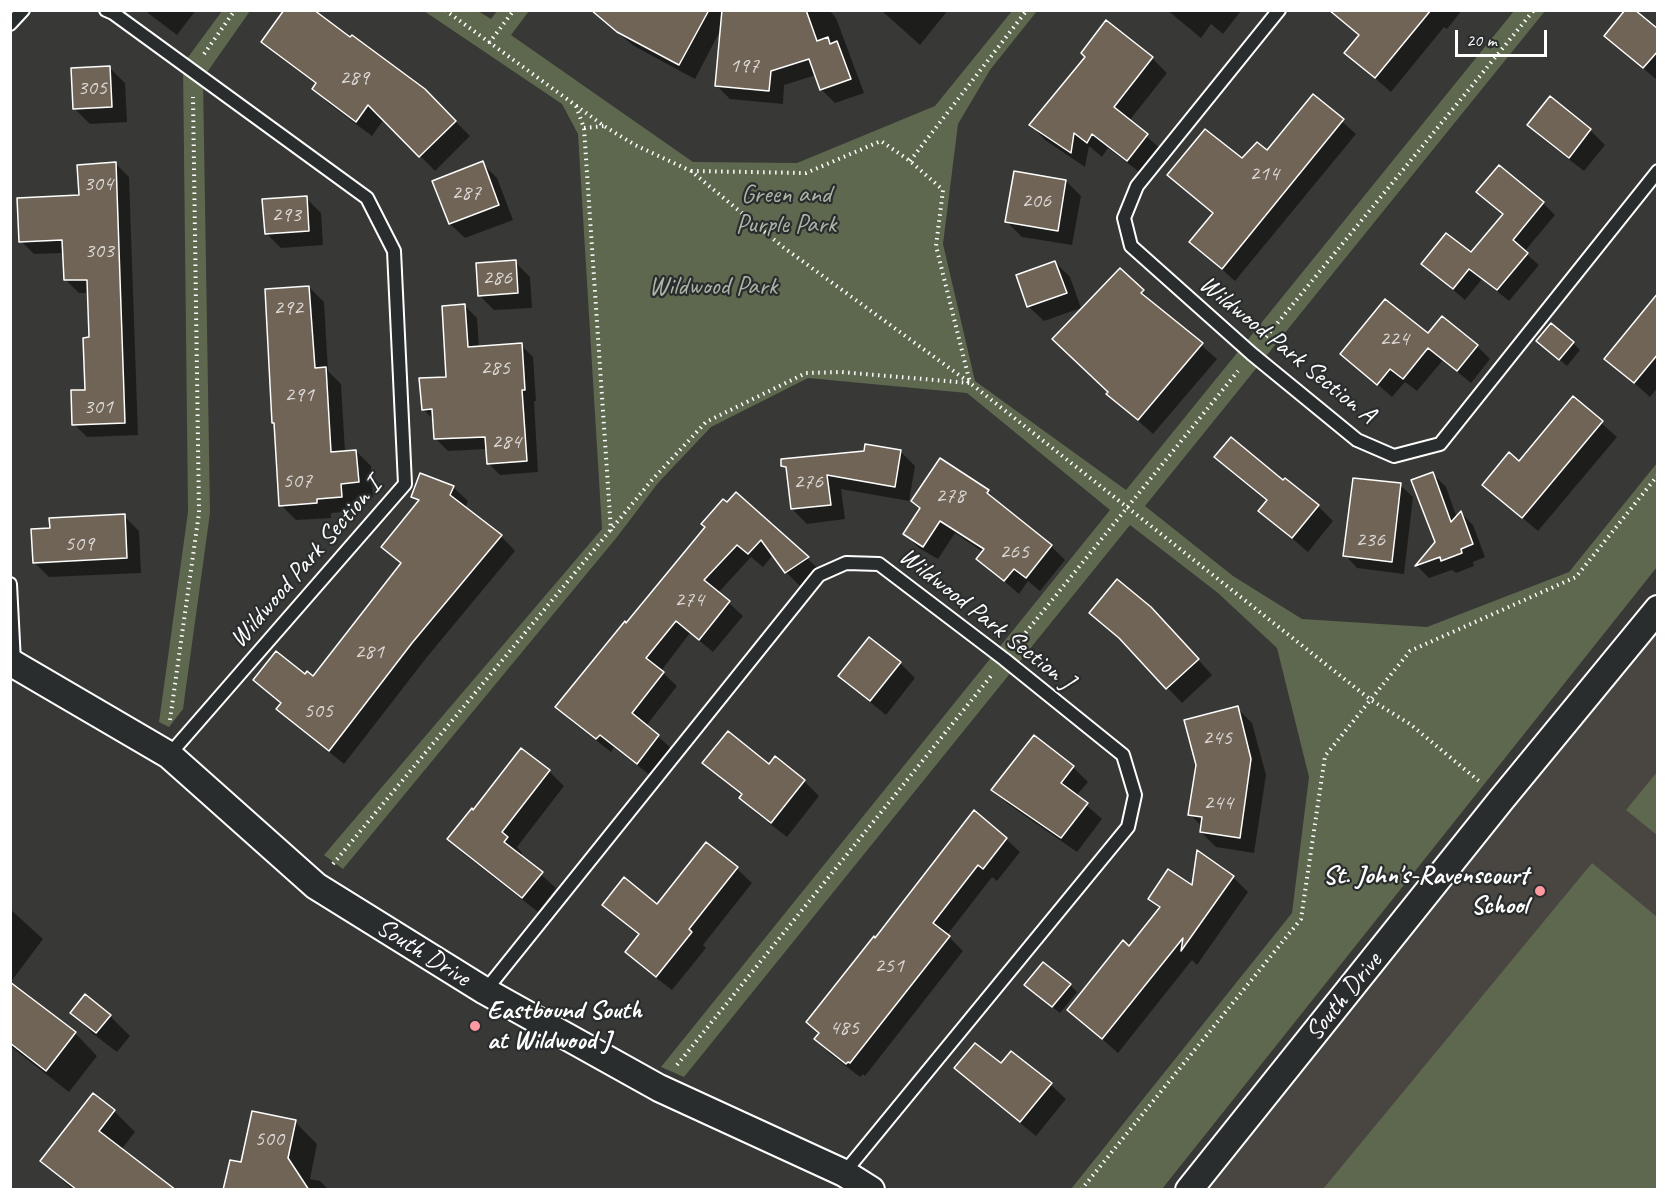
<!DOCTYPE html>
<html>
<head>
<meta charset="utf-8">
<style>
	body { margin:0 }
	#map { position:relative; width:1668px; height:1200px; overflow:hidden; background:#383836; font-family:Caveat,sans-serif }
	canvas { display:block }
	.frame { position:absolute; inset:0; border:12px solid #fff; pointer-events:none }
	.scale { position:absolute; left:1455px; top:30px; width:92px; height:27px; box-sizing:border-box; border:3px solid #fff; border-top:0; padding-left:8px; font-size:18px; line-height:21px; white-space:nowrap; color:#fff; -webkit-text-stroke:4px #2a2d2e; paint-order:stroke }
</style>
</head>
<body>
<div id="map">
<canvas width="1668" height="1200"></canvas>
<div class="frame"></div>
<div class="scale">20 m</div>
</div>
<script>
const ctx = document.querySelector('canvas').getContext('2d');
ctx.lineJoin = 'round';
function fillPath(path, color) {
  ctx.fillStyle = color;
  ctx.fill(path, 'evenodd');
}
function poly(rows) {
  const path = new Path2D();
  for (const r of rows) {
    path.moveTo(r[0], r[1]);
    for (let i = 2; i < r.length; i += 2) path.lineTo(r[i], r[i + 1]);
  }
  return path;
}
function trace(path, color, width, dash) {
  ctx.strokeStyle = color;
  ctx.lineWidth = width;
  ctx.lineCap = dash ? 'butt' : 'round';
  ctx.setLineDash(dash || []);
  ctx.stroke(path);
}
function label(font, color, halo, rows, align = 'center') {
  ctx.font = font + ' Caveat,sans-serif';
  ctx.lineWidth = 4.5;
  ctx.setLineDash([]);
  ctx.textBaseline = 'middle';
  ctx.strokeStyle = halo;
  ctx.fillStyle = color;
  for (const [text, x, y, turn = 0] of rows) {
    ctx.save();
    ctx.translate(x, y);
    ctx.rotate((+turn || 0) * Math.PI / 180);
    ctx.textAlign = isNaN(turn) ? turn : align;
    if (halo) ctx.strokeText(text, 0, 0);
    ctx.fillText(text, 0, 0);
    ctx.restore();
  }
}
const built = poly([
	[1657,592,1657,1189,1188,1189]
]);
const green = poly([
	[222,11,250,11,203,78,210,513,183,709,169,727,159,722,188,512,183,64],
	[424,11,478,11,491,19,497,11,529,11,511,35,693,162,797,163,935,106,1012,11,1037,11,990,70,958,124,943,244,975,381,1126,490,1514,11,1545,11,1145,506,1233,576,1302,619,1427,627,1569,572,1657,463,1657,567,1162,1189,1071,1189,1292,913,1309,777,1277,648,1218,593,1130,525,684,1077,661,1067,1110,510,967,393,808,378,711,427,658,483,617,537,343,869,324,855,602,529,578,134,562,104],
	[1657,772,1657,835,1626,810],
	[1592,863,1657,917,1657,1189,1323,1189]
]);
const shadow = poly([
	[144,10,196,10,177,35],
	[590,10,731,10,695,79,634,46],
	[805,10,829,10,836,18,864,93,835,103,821,89,816,75,784,85,783,104,730,99,716,85],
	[881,10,948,10,920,45],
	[1167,10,1239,10,1240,12,1223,34,1211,24,1201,38],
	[1328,10,1462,10,1447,29,1444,27,1391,92,1346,53,1359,36],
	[1658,31,1658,81,1606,36],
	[263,41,424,90,470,136,435,171,384,119,372,136,329,104,314,89,317,85,278,56],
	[1152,58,1167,73,1129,121,1162,150,1143,175,1108,148,1102,157,1089,146,1085,167,1045,140,1031,125],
	[110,68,125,83,127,122,90,124,75,109],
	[1313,96,1356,134,1235,281,1191,242,1214,214,1169,175,1243,160,1267,152],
	[1550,98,1590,130,1605,145,1584,171,1544,140,1529,125],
	[482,163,497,178,513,220,465,238,450,224],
	[116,164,129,177,138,435,87,437,74,424,87,391,91,338,89,293,79,293,66,280,64,253,34,254,21,241,81,197],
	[1066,181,1081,196,1072,245,1022,237,1007,222],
	[1479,192,1543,203,1555,215,1524,252,1539,265,1509,301,1482,279,1465,300,1423,264,1471,254,1504,215],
	[306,198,321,213,323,245,281,248,266,233],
	[515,262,530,277,532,308,494,310,479,295],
	[1055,262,1070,277,1081,308,1044,321,1029,307,1018,276],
	[1120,270,1157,306,1217,359,1153,434,1108,394],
	[309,287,324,302,328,371,341,384,345,452,356,451,371,466,373,497,356,498,356,511,331,513,331,518,296,520,281,505],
	[1658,292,1658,387,1650,397,1606,358,1655,298,1654,296],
	[465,306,477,318,479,348,521,345,533,357,536,401,534,401,538,472,500,475,488,463,487,449,448,451,436,439,434,420,423,409,447,378],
	[1428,335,1477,346,1490,359,1471,383,1443,360,1417,391,1405,382,1392,397,1342,354],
	[1573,343,1580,350,1567,366,1546,348],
	[1573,398,1617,437,1538,531,1484,485,1519,463],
	[900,451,915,466,909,501,841,489,845,519,807,524,792,509,788,471,782,466],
	[1216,457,1284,482,1318,506,1333,521,1308,552,1260,511,1268,502,1231,472],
	[1433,474,1446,487,1457,518,1461,513,1473,525,1485,557,1473,562,1474,566,1456,573,1452,570,1429,578,1417,566,1436,543],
	[1400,485,1413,497,1404,574,1357,568,1345,555],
	[453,487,468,501,465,508,501,536,515,551,427,657,344,764,293,723,278,709,282,704,255,680,305,676,313,678,402,565,383,547,419,503,413,496],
	[988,491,1001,506,1051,546,1065,560,1040,591,1028,581,1019,594,978,558,983,552,955,533,938,559,919,548,905,534,921,509,913,501],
	[736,494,821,571,800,586,786,572,773,555,763,567,751,557,718,593,743,616,713,652,690,633,661,671,677,686,646,726,672,749,651,776,614,747,611,752,571,721,557,707],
	[124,516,139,531,141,573,49,577,34,562,51,530],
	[1091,613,1166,624,1212,675,1182,703,1130,648],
	[870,639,900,663,915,678,886,715,855,690,841,675],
	[1237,708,1252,723,1266,775,1254,853,1216,847,1201,832,1202,827,1190,814],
	[775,758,804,781,819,796,787,837,756,813,741,798,742,796,704,763,769,766],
	[1073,767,1088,782,1076,796,1102,819,1077,852,1008,804,993,790],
	[549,771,564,786,517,847,522,853,520,856,556,888,538,912,464,854,449,839,473,812],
	[1006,839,1020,852,997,881,992,877,947,935,963,951,865,1076,863,1074,860,1077,829,1053,816,1039,820,1034,808,1022,876,940],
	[707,845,737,869,752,883,703,945,706,948,672,990,642,967,627,952,639,936,604,905,658,906],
	[1233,877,1248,892,1197,965,1192,960,1118,1053,1069,1010,1129,948,1160,909,1150,898],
	[10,909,43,939,10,983],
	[10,984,75,1033,97,1056,69,1092,10,1046],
	[1070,985,1077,992,1060,1013,1033,992],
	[72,1013,110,1016,130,1036,117,1052,92,1033],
	[956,1068,1051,1085,1066,1099,1036,1136,971,1083],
	[114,1111,135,1132,121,1150,170,1190,73,1190,42,1161],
	[295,1122,317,1144,310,1179,320,1181,329,1190,225,1190,242,1164]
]);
const building = poly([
	[284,10,314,10,350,37,352,35,425,89,456,121,419,157,368,105,356,122,312,89,316,83,261,42,284,10],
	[591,10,709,10,679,65,617,32,591,10],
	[722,10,806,10,817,41,828,37,830,44,837,41,851,79,820,90,809,59,771,71,769,91,715,86,722,10],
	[1329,10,1431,10,1375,78,1344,53,1359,35,1329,10],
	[1625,10,1635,10,1658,29,1658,51,1643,68,1604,36,1625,10],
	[1106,20,1153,57,1114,107,1148,134,1127,161,1092,134,1087,143,1074,133,1071,153,1029,125,1085,57,1081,53,1106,20],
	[110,66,112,107,73,109,71,68,110,66],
	[1313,94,1344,119,1222,269,1189,242,1213,213,1167,175,1205,129,1242,158,1257,142,1267,150,1313,94],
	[1550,96,1591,129,1569,158,1527,125,1550,96],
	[483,161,499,205,449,224,432,181,483,161],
	[116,162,125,423,72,425,71,390,85,390,83,338,89,337,87,280,64,280,62,240,19,242,17,198,79,195,77,165,116,162],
	[1499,165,1544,202,1513,240,1528,253,1497,290,1469,269,1453,289,1421,264,1446,233,1471,252,1503,214,1476,192,1499,165],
	[1014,171,1066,180,1058,231,1005,222,1014,171],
	[307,196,309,231,265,234,262,199,307,196],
	[516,260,518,293,478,296,476,263,516,260],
	[1055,261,1067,293,1027,307,1016,275,1055,261],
	[1120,268,1144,290,1141,293,1203,343,1138,420,1106,394,1108,392,1052,339,1120,268],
	[309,286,315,368,326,367,331,452,356,450,359,482,341,484,342,497,317,499,317,503,279,506,274,423,272,423,265,289,309,286],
	[1658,293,1658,354,1634,383,1604,359,1658,293],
	[1385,299,1428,333,1442,316,1478,345,1457,371,1428,348,1403,379,1390,369,1377,385,1340,354,1385,299],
	[465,304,468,347,522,343,525,390,522,390,527,461,487,464,485,437,434,439,432,409,422,410,419,378,446,377,442,306,465,304],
	[1551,323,1574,342,1559,360,1536,341,1551,323],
	[1573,396,1603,421,1522,518,1482,485,1509,452,1519,461,1573,396],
	[1231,437,1283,480,1285,478,1319,505,1292,538,1258,511,1267,500,1214,457,1231,437],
	[865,444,901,450,895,487,827,475,831,505,791,509,786,467,781,466,781,459,864,451,865,444],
	[940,458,989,490,987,493,1052,545,1026,578,1014,569,1004,581,976,559,984,549,940,521,923,547,903,534,920,508,911,501,940,458],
	[1433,472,1451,522,1461,511,1473,544,1461,549,1462,553,1441,561,1440,557,1415,566,1435,542,1411,480,1433,472],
	[420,473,454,486,450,495,502,535,412,643,329,751,276,709,281,703,253,680,276,651,305,674,307,671,313,676,401,563,381,547,419,500,411,497,420,473],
	[1353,478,1401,483,1392,562,1343,556,1353,478],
	[736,492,809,557,785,573,761,540,748,554,737,545,704,580,730,601,699,640,676,621,646,658,664,672,632,713,659,735,637,764,600,735,596,739,555,707,625,621,626,623,705,527,701,524,723,499,727,502,736,492],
	[125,514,127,558,33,563,31,529,50,528,49,518,125,514],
	[1117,579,1151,607,1199,659,1166,689,1119,638,1089,613,1117,579],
	[869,637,901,662,870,701,838,676,869,637],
	[1238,706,1251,759,1240,838,1200,832,1202,817,1188,815,1196,765,1184,720,1238,706],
	[728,731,769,764,775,756,805,780,771,823,739,798,742,794,702,763,728,731],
	[1034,735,1074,766,1061,783,1088,803,1061,838,991,790,1034,735],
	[521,748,550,770,502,832,508,837,504,842,543,872,522,898,447,839,472,808,473,810,521,748],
	[974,810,1007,838,983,869,978,865,933,923,950,936,850,1063,848,1062,846,1064,814,1039,819,1033,806,1022,874,936,875,938,974,810],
	[706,842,738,867,689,929,692,932,656,977,625,952,639,934,602,905,624,877,657,904,706,842],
	[1197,850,1234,876,1181,951,1183,938,1102,1039,1067,1010,1123,940,1129,946,1160,907,1148,899,1168,869,1192,885,1197,850],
	[1043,962,1071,984,1052,1007,1024,985,1043,962],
	[10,982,76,1032,46,1071,10,1043,10,982],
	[85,994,111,1015,96,1033,70,1013,85,994],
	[975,1043,1001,1063,1011,1051,1052,1083,1020,1122,954,1068,975,1043],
	[93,1093,115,1110,99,1131,176,1190,77,1190,40,1161,93,1093],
	[252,1111,296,1120,288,1158,309,1190,223,1190,230,1160,241,1162,252,1111]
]);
const path = poly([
	[445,10,604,126,635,145,691,171,783,247,970,383,1371,700,1410,724,1480,782],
	[489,43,514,10],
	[204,54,235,10],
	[576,106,584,128,611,531],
	[584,128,604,126],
	[910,161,1027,10],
	[1266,337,1534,10],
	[1018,642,1238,371],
	[170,720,199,513,193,97],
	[333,864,652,480,706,422,806,373,841,372,970,383,936,246,943,190,910,161,881,141,806,173,691,171],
	[677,1065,991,676],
	[1081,1190,1301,919,1325,756,1410,651,1576,577,1658,475]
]);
const lane = poly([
	[106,10,113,13,367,198,394,251,405,484,169,755],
	[1279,10,1137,186,1124,218,1131,246,1252,354,1357,440,1394,456,1440,444,1658,171],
	[10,24,23,10],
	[10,584,14,662],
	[485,991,819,575,846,563,879,564,1004,659,1123,755,1135,795,1128,827,844,1173]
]);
const street = poly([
	[10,662,169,755,316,886,485,991,659,1088,844,1173,871,1190],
	[1189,1190,1501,800,1658,609]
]);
const markers = [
	[1540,891,6,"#ff9aa2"],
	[475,1026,6,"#ff9aa2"]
];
const numberNames = [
	["197",744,66],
	["289",354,78],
	["305",92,88],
	["214",1264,174],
	["304",98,184],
	["287",466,193],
	["206",1036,201],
	["293",286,215],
	["303",99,251],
	["286",497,278],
	["292",288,308],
	["224",1394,339],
	["285",495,368],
	["291",299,395],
	["301",98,407],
	["284",506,442],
	["507",297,481],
	["276",808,482],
	["278",950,496],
	["236",1370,540],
	["509",79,544],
	["265",1014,552],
	["274",689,600],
	["281",369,652],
	["505",318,711],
	["245",1217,738],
	["244",1218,803],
	["251",889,966],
	["485",844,1028],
	["500",269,1139]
];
const parkNames = [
	["Green and",786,195],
	["Purple Park",786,225],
	["Wildwood Park",713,287]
];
const streetNames = [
	["Wildwood Park Section A",1287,350,39],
	["Wildwood Park Section I",306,563,-49],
	["Wildwood Park Section J",986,619,38],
	["South Drive",423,953,32],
	["South Drive",1344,997,-51]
];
const poiNames = [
	["St. John's-Ravenscourt",1528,876],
	["School",1528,906],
	["Eastbound South",487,1011,"left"],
	["at Wildwood J",487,1041,"left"]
];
fillPath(built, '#494540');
fillPath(green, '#5e684e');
fillPath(shadow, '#0007');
fillPath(building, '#706456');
trace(building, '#fff', 1.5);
trace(lane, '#fff', 16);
trace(street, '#fff', 30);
trace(path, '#fff', 4, [1.5, 4.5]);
trace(lane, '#2a2d2e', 12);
trace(street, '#2a2d2e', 26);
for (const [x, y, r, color] of markers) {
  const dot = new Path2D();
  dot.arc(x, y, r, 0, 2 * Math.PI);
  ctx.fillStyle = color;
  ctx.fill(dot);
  trace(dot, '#2a2d2e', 2);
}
label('22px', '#dbd8d5', null, numberNames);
label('26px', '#aeb4a6', '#2a2d2e', parkNames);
label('26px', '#fff', '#2a2d2e', streetNames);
label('bold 26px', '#fff', '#2a2d2e', poiNames, 'right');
</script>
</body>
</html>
